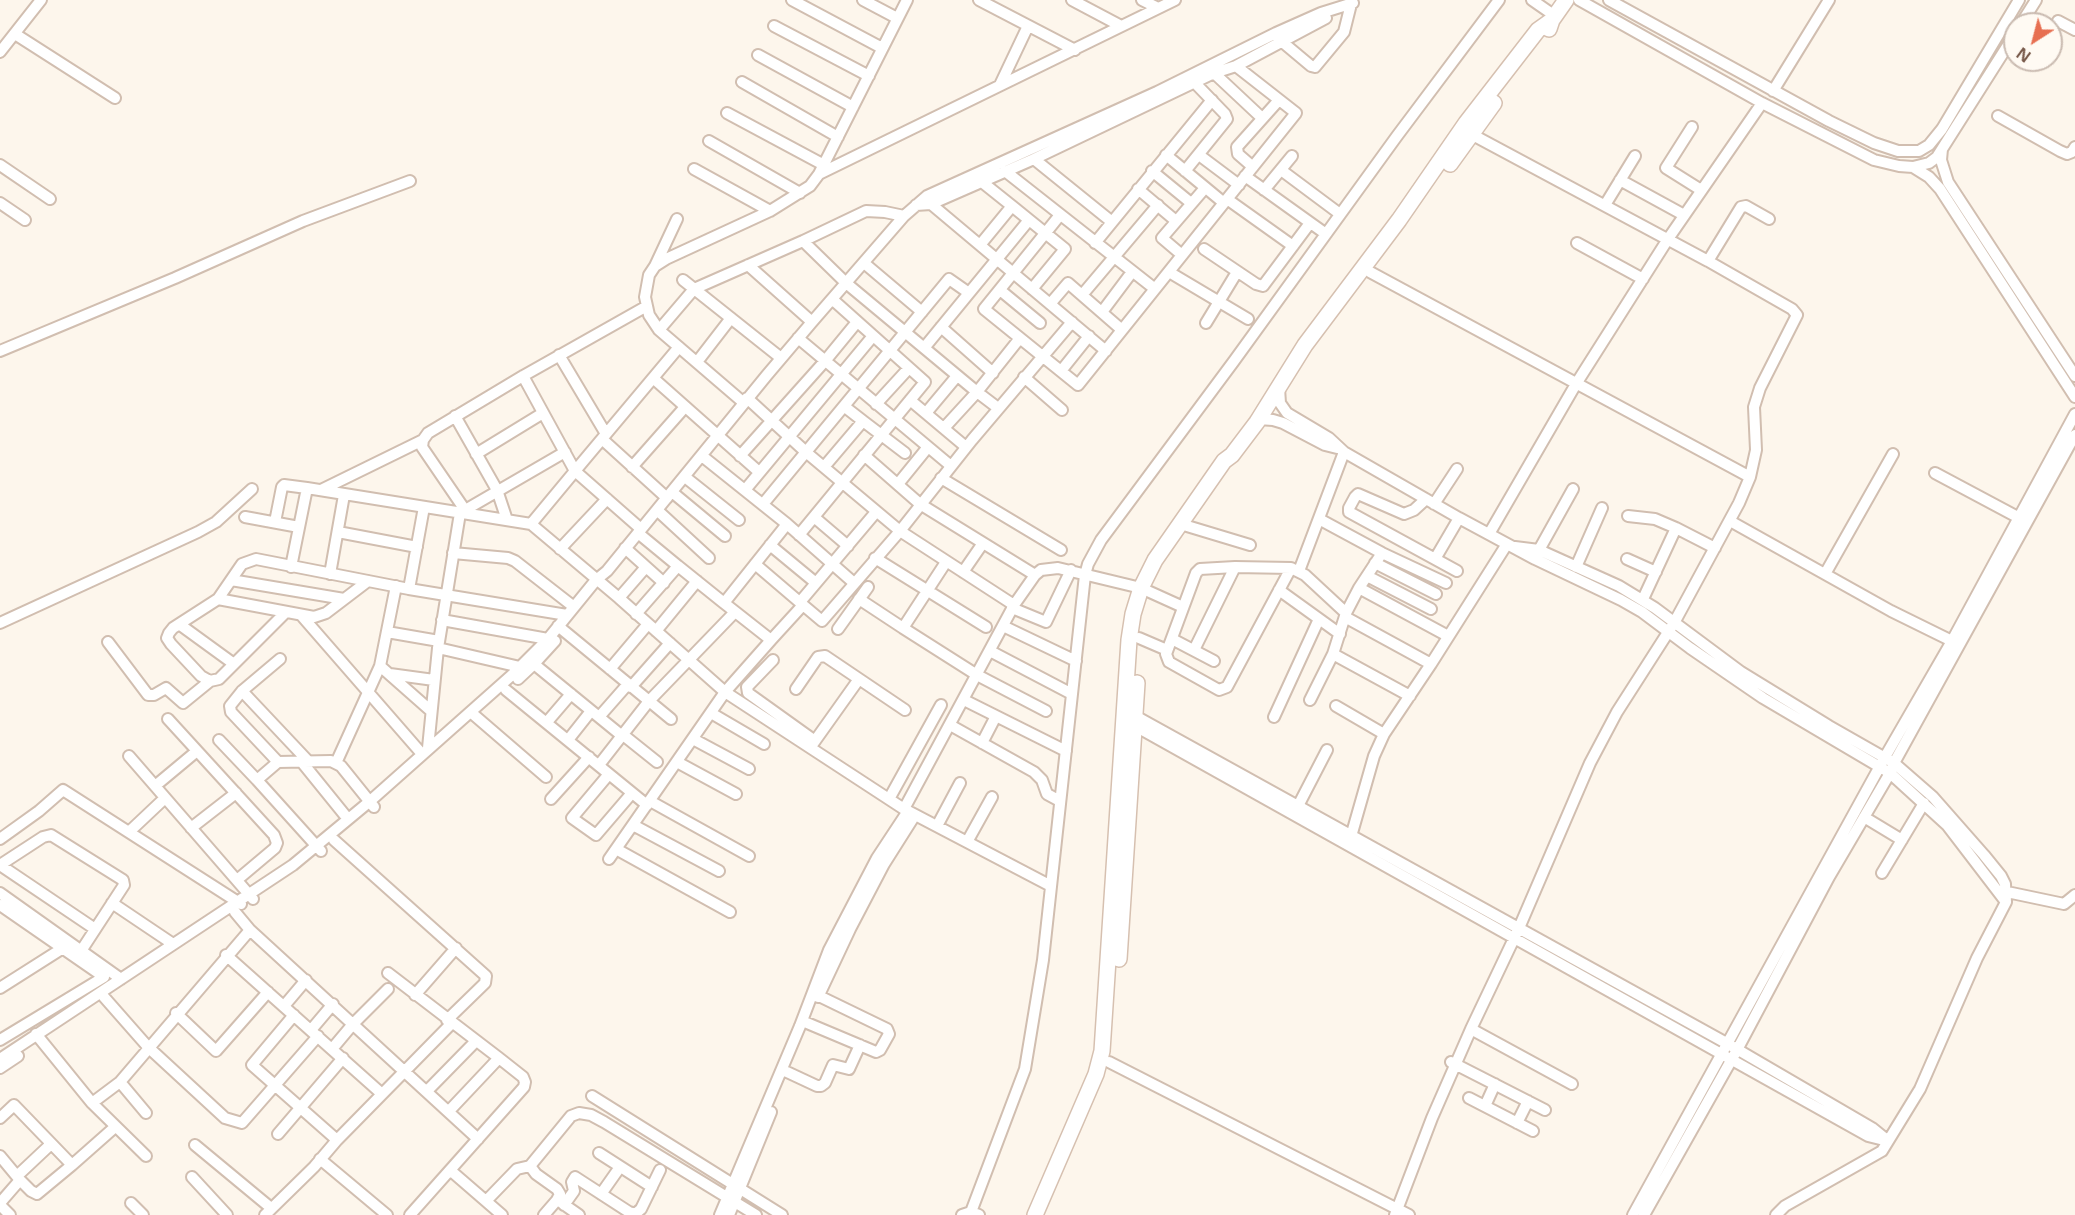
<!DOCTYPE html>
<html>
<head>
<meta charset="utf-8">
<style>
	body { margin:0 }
	#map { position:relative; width:2075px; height:1215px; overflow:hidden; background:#fdf6ec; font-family:"Open Sans",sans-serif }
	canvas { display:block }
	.north { position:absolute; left:2003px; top:12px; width:60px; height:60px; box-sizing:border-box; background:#fffaf3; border:2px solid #cabbb1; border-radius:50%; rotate:216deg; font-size:16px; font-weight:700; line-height:24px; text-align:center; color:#7a5c4d }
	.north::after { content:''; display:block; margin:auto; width:21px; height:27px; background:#e76f51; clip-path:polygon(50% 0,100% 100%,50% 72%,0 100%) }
</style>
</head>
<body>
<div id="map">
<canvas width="2075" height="1215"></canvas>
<div class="north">N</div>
</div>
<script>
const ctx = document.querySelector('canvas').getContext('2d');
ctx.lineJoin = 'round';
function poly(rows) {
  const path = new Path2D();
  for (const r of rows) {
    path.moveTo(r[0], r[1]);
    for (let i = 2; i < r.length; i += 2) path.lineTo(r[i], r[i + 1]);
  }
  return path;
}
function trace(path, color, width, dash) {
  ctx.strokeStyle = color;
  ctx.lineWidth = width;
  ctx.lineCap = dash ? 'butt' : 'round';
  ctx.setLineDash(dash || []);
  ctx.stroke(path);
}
const street = poly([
	[792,0,882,48],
	[863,0,897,18],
	[979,0,1075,50],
	[1072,0,1121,26],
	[1142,0,1158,8],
	[1532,0,1555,16],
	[1579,0,1762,103,1874,160,1899,166,1913,167,1929,163,1937,157,2015,34],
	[1609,0,1829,121,1874,143,1898,151,1919,151,1929,145,1942,129,2019,0],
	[2058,21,2075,30],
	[2021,24,2036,0],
	[774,26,869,76],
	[15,34,115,98],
	[1280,40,1311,66,1315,67,1344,32,1351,4],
	[0,52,41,0],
	[758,55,853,107],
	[1214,73,1262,118],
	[742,82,838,137],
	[1000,85,1028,26],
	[1773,91,1829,0],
	[727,113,824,165],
	[1998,116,2060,151,2067,154,2072,152,2075,147],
	[1692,127,1666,168,1701,190],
	[709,141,800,193],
	[1942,149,1941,160,1948,182,2075,376],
	[1166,155,1224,203],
	[1199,155,1239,185],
	[1034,159,1112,222],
	[0,165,50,199],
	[1253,167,1238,154,1237,147,1279,100],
	[1913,167,1929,177,1940,189,2075,397],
	[694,169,770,211],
	[1281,170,1340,214],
	[1005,171,1155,289],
	[1152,171,1191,203],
	[1185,171,1227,119,1225,114,1195,83],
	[819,174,1175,0],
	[1245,176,1326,234],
	[1620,180,1684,215],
	[982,182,1012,206],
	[1138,189,1176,221],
	[1264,190,1292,156],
	[1227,199,1293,246],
	[0,203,25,220],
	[931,204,1106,351],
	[916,205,931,204,1034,159,1214,73,1236,66,1326,18],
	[1605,205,1635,156],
	[1060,215,984,309,1078,385,1296,113,1236,66],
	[803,241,846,283,977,392,944,428],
	[1095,243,1212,100],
	[1577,243,1643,279],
	[980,245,1012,206,1065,249,1032,289],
	[1204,249,1256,284,1263,286,1310,223],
	[1182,255,1162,238,1205,188],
	[1708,261,1741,207,1746,206,1769,219],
	[864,263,922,312],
	[748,265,812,322],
	[655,266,677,219],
	[1169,272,1248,319],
	[1370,272,1750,477],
	[683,280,781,358],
	[1000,290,1040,323],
	[1082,295,1158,205],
	[1050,304,1068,283,1122,330],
	[1102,312,1132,272],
	[1206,323,1237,272],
	[941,327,993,373],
	[659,330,694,289,803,241,866,211,885,212,904,216],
	[798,338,951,466],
	[924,348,1029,220],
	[0,351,175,278,303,221,410,181],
	[559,355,606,434],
	[697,362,731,318],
	[1061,371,1089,336],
	[523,376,575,471,679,347],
	[1024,377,1062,410],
	[653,378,759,472],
	[1279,388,1280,403,1287,413,1329,438,1344,452,1459,518,1535,559,1621,600,1642,612,1690,648,1763,698,1890,773,1947,825,2006,902],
	[747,398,807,453,900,531,1014,605,904,809],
	[910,400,966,447],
	[744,403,659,330,649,315,645,297,649,275,655,266,666,259,770,211,810,186,819,174,907,0],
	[876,404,909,368],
	[998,408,977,392,1020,338],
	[926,413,957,376],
	[455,416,497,490,507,520],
	[1258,419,1273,420,1283,423,1325,445,1337,448],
	[863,421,905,453],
	[602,439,667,498],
	[476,454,543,413],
	[864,455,920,504,1035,575],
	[740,456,825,361,857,322],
	[632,467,685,407],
	[824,467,863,421,845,407],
	[1935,473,2025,521],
	[685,477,739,520],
	[941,478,1061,550],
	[898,484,928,447],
	[321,490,423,440],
	[745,490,873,336],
	[672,492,725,536],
	[1426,499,1414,510,1404,514,1358,494,1355,497,1349,508,1349,512,1457,571],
	[763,504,949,279,969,293],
	[1434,504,1457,469],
	[465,510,422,447,423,440,428,433,523,376,647,306],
	[657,510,709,558],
	[1628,516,1655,519,1676,528,1715,548],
	[245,517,299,527],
	[814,517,848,546],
	[1319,519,1382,553,1446,583],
	[1730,521,1891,611,1956,643],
	[275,522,282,487,284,485,307,488],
	[531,524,575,471,641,529],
	[787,524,854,583],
	[1187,526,1250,545],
	[338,532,417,547],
	[1489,534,1576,384,1668,239,1762,103],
	[799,535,925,382,832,299],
	[770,545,816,583],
	[1515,547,1539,550,1619,586,1655,608,1741,672,1829,726,1894,763,1933,797,1984,855,2001,876,2005,884,2006,902,1977,958,1920,1089,1882,1151,1785,1206,1776,1215],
	[625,548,664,583],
	[560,549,607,499],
	[1539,550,1573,489],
	[453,553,508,558,515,561,574,607],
	[875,558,986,627],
	[1435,559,1459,518],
	[1627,559,1656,572],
	[1375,563,1436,594],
	[755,564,803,605],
	[678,566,724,603],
	[291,567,307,488,531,524,619,598,725,692,904,809,1051,886],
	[1576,567,1602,508],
	[1291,568,1227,687,1219,690,1169,662,1166,654,1196,573,1200,569,1235,567,1291,568,1305,575,1346,613],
	[1299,571,1344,452],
	[963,572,983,543],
	[330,574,344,495],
	[1825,574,1893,454],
	[1367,576,1431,609],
	[231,580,344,599],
	[1359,588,1448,636],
	[409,589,424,507],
	[1279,590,1340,634],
	[619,598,646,567],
	[218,599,314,617,326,613,368,581],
	[859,599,903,628,946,562],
	[1643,599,1676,528],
	[800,602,876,512],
	[1014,605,1035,575,1041,570,1058,568,1141,588,1183,607],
	[1012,608,1046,622,1071,570],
	[286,612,219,679,210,681,201,676,171,644,167,638,169,633,173,628,218,599,242,564,256,559,409,589,567,615],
	[636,614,678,566,638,533],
	[301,615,422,754],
	[1345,617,1431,664],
	[442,620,548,639],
	[0,623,198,532,216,522,252,489],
	[179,624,234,664],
	[558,626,671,719],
	[1003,626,1076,661],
	[903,628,977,675,1046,711],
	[838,629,868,587],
	[656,631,697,581],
	[387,632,439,641],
	[1139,638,1167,650],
	[1172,639,1214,661],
	[771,640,803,605,822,621,900,531,972,440,1072,322],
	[108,642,148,695,154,695,166,688,183,703,210,681],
	[438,648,520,667],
	[1194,650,1235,567],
	[990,651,1072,694],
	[1333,654,1410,696],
	[773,660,747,687,748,693,815,741],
	[534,664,621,735],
	[380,666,431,711],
	[610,669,648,624],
	[390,674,434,680],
	[518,679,534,664,555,641],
	[631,687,670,643],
	[796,689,818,657,825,656,905,710],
	[506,690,647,805],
	[242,691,308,761],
	[964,700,1066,751],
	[1310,700,1333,654,1346,613,1359,588,1382,553],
	[1336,706,1384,734],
	[711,713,764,744],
	[474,715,546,777],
	[1135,716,1728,1044,1872,1128,1888,1141,1868,1136,1135,726],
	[599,717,628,684],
	[1274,717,1319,619],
	[168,719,274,835,277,843,275,848,237,880],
	[547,722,571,694],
	[950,725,1034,772,1042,780,1047,794,1060,801],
	[622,734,657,762],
	[693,739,749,769],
	[219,740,257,780,321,851],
	[568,740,591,711],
	[982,743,996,716],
	[812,745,859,679],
	[428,748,438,648,460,513,565,452],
	[129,756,253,899],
	[301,761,348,819],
	[278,762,231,712,230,706,242,691,280,659],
	[677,762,736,794],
	[336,763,380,666,396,586],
	[599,765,649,701,735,612],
	[609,774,572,818,596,835,632,793],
	[257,780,278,762,331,761,341,766,374,807],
	[155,786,197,751],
	[551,799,589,757],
	[889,799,941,705],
	[650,801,749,856],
	[1298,806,1327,750],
	[1864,817,1902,840],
	[633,825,719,871],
	[937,826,960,783],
	[191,828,236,793],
	[130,831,165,798],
	[0,839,39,811,63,790,241,904],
	[334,840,486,976,485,983,447,1020],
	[1350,840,1374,756,1384,734,1431,664,1507,544],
	[967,842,992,797],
	[616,849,730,912],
	[609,859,725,692,771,640,724,603,787,524,702,456],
	[0,865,43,837,51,835,123,880,124,885,81,951],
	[0,865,95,929],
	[1882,873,1924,803],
	[2007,892,2064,904,2075,895],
	[0,893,121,979],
	[112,903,173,944],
	[0,905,104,977,0,1040],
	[235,912,250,930],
	[226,955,382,1094],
	[388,973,499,1058,523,1077,525,1082,524,1087,410,1215],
	[0,988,63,948],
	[415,995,456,948],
	[104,997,148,1047,225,1118,242,1123,318,1036],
	[818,997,850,929,884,864,915,815],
	[284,1006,306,980],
	[176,1013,216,1051,268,992],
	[294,1015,252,1065,337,1140],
	[807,1023,876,1052,880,1050,889,1034,887,1029,819,996],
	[1471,1029,1572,1084],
	[311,1030,333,1004],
	[36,1034,92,1103,120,1082,250,930,478,1139],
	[332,1049,353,1024,388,989],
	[0,1059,293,865,369,802,512,675,548,639,596,580,607,571,767,375,812,322,904,216,927,196,1157,92,1276,33,1321,13,1353,3],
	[1109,1062,1409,1215],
	[1451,1062,1545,1110],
	[0,1068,18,1056],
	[787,1072,817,1086,821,1086,825,1083,833,1065,849,1069,860,1045],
	[120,1082,146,1113],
	[427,1091,476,1041],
	[592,1096,782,1215],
	[1469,1098,1533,1131],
	[92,1103,146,1156],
	[1485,1106,1495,1084],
	[449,1111,499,1058],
	[0,1118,14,1105,72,1165,115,1127],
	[1517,1123,1528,1101],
	[278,1134,343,1058],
	[195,1145,271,1208],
	[599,1153,652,1187],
	[0,1156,20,1180,31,1191,37,1194,72,1165],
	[320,1159,387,1215],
	[450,1170,502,1215],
	[17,1176,51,1144],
	[192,1177,227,1215],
	[601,1194,620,1167],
	[486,1201,517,1169,530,1166],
	[559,1201,579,1215],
	[0,1203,20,1180],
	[131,1203,143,1215],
	[0,1205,10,1215],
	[564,1205,574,1191,572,1182,575,1177,629,1212,635,1214,641,1209,660,1170],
	[971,1212,1025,1069,1043,960,1085,575,1088,564,1101,540,1234,361,1397,136,1499,0],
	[265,1215,314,1167,337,1140,452,1023],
	[544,1215,557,1200,560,1194,557,1189,536,1174,530,1166,571,1116,579,1113,591,1115,604,1122,756,1215],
	[720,1215,800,1026,829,950,877,858,908,811],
	[729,1215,771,1112],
	[962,1215,971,1212,979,1215],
	[1395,1215,1432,1118,1471,1029,1519,928,1590,763,1617,712,1674,623,1739,503,1750,477,1756,450,1754,407,1760,388,1797,315,1792,309,1708,261,1471,134],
	[1633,1215,1885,757,1952,641,2075,414],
	[1644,1215,1737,1050,1829,877,1890,773,1894,763,2075,435]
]);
const secondary = poly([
	[1549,29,1552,20,1566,0],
	[1450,164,1494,103],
	[1119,959,1137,683],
	[1035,1215,1096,1074,1102,1051,1129,640,1133,614,1141,588,1155,560,1224,461,1232,455,1257,422,1305,345,1399,220,1466,123,1538,30,1552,20]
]);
trace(street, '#d1beb0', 14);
trace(secondary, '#d6c0b0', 18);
trace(street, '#fff', 10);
trace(secondary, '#fff', 15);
</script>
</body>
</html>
